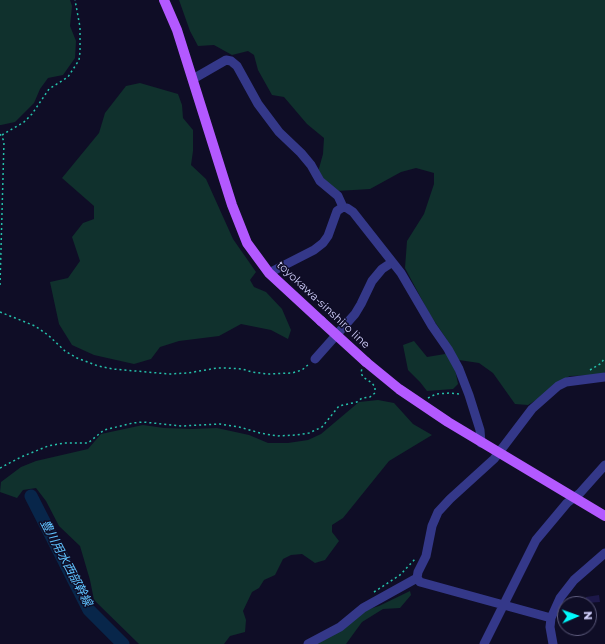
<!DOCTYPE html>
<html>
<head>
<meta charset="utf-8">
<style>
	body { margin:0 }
	#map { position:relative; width:605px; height:644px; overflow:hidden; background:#0f0d26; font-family:Montserrat,sans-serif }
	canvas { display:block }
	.north { position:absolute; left:557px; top:596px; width:40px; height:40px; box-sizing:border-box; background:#0f0d26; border:1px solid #5e5c7d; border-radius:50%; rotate:88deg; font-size:11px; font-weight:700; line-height:16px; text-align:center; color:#d4d2ff }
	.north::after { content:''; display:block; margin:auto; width:14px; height:18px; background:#00f9fd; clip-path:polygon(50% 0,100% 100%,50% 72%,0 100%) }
</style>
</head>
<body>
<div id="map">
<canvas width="605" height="644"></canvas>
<div class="north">N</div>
</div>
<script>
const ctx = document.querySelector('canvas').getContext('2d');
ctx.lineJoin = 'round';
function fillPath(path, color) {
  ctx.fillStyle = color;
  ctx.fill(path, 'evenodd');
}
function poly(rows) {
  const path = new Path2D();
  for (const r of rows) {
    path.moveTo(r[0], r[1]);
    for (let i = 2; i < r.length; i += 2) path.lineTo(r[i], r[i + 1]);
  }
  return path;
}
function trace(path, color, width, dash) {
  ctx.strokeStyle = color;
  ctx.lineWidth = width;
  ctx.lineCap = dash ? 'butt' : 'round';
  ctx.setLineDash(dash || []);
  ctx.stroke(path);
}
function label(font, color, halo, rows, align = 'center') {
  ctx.font = font + ' Montserrat,"Noto Sans JP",sans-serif';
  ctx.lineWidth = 3;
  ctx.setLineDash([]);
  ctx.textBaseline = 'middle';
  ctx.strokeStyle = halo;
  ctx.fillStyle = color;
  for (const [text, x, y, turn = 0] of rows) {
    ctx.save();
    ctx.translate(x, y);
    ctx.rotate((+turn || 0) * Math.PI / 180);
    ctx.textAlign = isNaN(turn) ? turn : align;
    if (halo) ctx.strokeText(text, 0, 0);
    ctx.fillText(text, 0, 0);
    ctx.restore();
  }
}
const green = poly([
	[0,0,70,0,72,6,70,26,76,41,75,58,63,75,48,78,40,89,34,103,15,122,1,125,0,125],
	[179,0,605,0,605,372,600,375,570,376,560,381,541,397,528,405,515,404,493,373,479,363,459,360,455,369,458,384,453,389,427,391,420,382,408,370,403,345,414,341,427,357,445,354,447,340,429,313,405,268,407,241,424,214,434,184,434,173,416,168,401,172,370,189,337,191,324,184,318,172,323,154,324,138,307,124,284,97,272,95,258,70,254,55,248,51,232,55,214,45,198,46,190,31],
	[140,83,178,94,182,105,183,118,193,130,193,151,191,165,206,179,233,239,256,272,250,280,254,287,266,292,282,309,291,330,288,339,271,330,241,324,219,336,179,341,160,347,151,359,134,364,94,355,72,345,59,324,50,282,68,278,80,261,72,237,83,223,94,219,94,206,62,178,99,133,105,113,126,86],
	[378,400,394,403,413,424,432,435,389,461,343,518,332,525,332,532,339,541,325,560,315,563,302,554,291,555,283,559,275,575,264,580,259,588,252,592,243,611,246,620,245,632,230,636,224,644,139,644,94,600,90,580,80,546,59,526,46,501,36,488,23,490,17,498,0,492,1,482,21,467,36,461,88,449,101,434,143,425,164,428,192,429,217,428,249,435,268,443,288,443,308,440,321,434,359,402],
	[410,591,411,595,400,608,383,609,362,622,346,644,317,644,363,611,379,606]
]);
const river = poly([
	[31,496,89,610,123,644]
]);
const building = poly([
	[599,595,600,602,586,603,586,597]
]);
const path = poly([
	[0,134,4,141,0,285],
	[2,135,24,122,32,114,49,89,68,77,79,60,80,52,80,27,75,0],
	[0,312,35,326,48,335,65,351,77,358,98,366,113,369,169,374,188,373,217,368,226,368,242,369,252,372,268,374,292,373,302,370,309,364],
	[590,370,600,364,605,358],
	[428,398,436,394,450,393,459,394],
	[0,468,21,457,48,446,64,443,88,443,104,430,133,423,143,422,182,426,220,424,239,427,260,433,277,436,296,435,309,433,322,427,339,406,357,402,362,398,370,397,375,393,375,387,372,383,363,377,361,373,362,368],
	[374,592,400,575,416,558],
	[568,604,571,602]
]);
const street = poly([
	[193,79,226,60,231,61,237,66,258,104,279,132,301,153,311,165,320,181,338,196,343,207],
	[269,273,314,250,323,243,328,236,337,211,343,207,347,208,353,212,401,273,432,326,448,349,459,369,469,395,480,430,481,443],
	[315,359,355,314,361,304,372,281,382,269,391,263],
	[417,578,418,572,426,556,432,526,438,512,450,499,494,459,532,409,558,386,566,382,605,377],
	[551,618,560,598,574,580,605,553],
	[308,644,340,627,363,608,417,578,420,582,551,618,550,627,553,644],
	[484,644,536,540,567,503,580,493,605,465]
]);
const primary = poly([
	[164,0,177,30,232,205,247,243,269,273,321,321],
	[366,362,399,389,448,422,605,516]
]);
const primaryBridge = poly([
	[321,321,366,362]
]);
const streetNames = [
	["toyokawa-sinshiro line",323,305,43]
];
const waterNames = [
	["豊川用水西部幹線",66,563,62]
];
fillPath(green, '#10312d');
trace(river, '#08264a', 13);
fillPath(building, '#1d1849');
trace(path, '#25c0aa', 1.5, [2, 3]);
trace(street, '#343889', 9);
trace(primary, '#b359ff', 10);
trace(primaryBridge, '#b359ff', 10);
label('11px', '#d4d2ff', '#0f0d26', streetNames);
label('italic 12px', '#60c3ff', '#0f0d26', waterNames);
</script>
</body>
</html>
